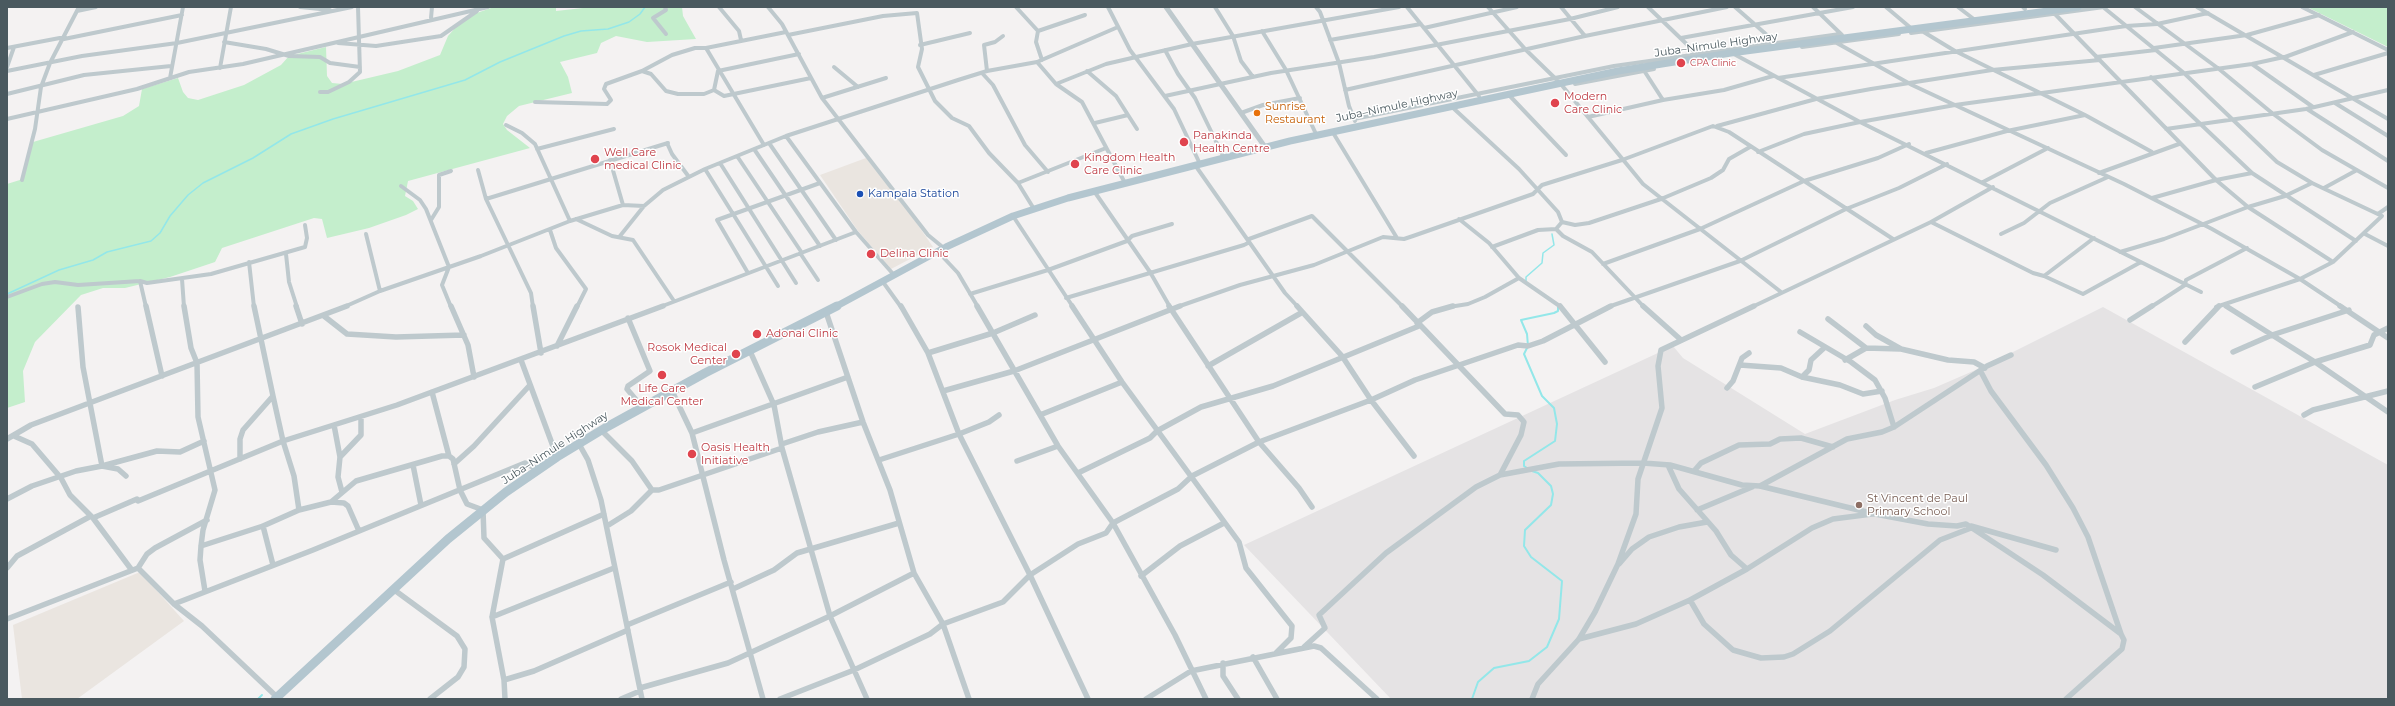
<!DOCTYPE html>
<html>
<head>
<meta charset="utf-8">
<style>
	body { margin:0 }
	#map { position:relative; width:2395px; height:706px; overflow:hidden; background:#f4f2f2; font-family:Montserrat,sans-serif }
	canvas { display:block }
	.frame { position:absolute; inset:0; border:8px solid #4a595f; pointer-events:none }
</style>
</head>
<body>
<div id="map">
<canvas width="2395" height="706"></canvas>
<div class="frame"></div>
</div>
<script>
const ctx = document.querySelector('canvas').getContext('2d');
ctx.lineJoin = 'round';
function fillPath(path, color) {
  ctx.fillStyle = color;
  ctx.fill(path, 'evenodd');
}
function poly(rows) {
  const path = new Path2D();
  for (const r of rows) {
    path.moveTo(r[0], r[1]);
    for (let i = 2; i < r.length; i += 2) path.lineTo(r[i], r[i + 1]);
  }
  return path;
}
function trace(path, color, width, dash) {
  ctx.strokeStyle = color;
  ctx.lineWidth = width;
  ctx.lineCap = dash ? 'butt' : 'round';
  ctx.setLineDash(dash || []);
  ctx.stroke(path);
}
function label(font, color, halo, rows, align = 'center') {
  ctx.font = font + ' Montserrat,sans-serif';
  ctx.lineWidth = 3;
  ctx.setLineDash([]);
  ctx.textBaseline = 'middle';
  ctx.strokeStyle = halo;
  ctx.fillStyle = color;
  for (const [text, x, y, turn = 0] of rows) {
    ctx.save();
    ctx.translate(x, y);
    ctx.rotate((+turn || 0) * Math.PI / 180);
    ctx.textAlign = isNaN(turn) ? turn : align;
    if (halo) ctx.strokeText(text, 0, 0);
    ctx.fillText(text, 0, 0);
    ctx.restore();
  }
}
const commercial = poly([
	[866,158,900,199,933,247,891,269,858,231,820,175],
	[140,572,184,621,77,699,22,699,13,625]
]);
const education = poly([
	[2103,307,2388,465,2388,699,1391,699,1244,545,1673,346,1683,358,1805,434,1895,400,1934,388,1987,365]
]);
const green = poly([
	[494,7,556,7,556,11,592,7,682,7,683,16,696,39,647,42,616,36,601,43,597,53,560,62,568,77,572,93,519,106,507,116,503,124,507,130,530,148,408,181,405,196,413,201,418,209,406,215,369,228,327,238,322,219,314,218,222,248,215,262,170,277,125,288,103,288,81,295,35,342,23,371,25,402,7,408,7,184,23,179,33,142,123,116,139,106,142,89,178,78,183,92,188,98,198,100,244,85,281,65,289,56,326,47,327,76,332,83,343,84,398,71,440,55,448,36,456,27,471,15],
	[2307,7,2388,7,2388,47]
]);
const streamFar1 = poly([
	[1526,283,1526,277,1542,263,1543,253,1554,245,1552,234],
	[7,294,59,270,93,260,107,252,151,241,160,233,170,216,188,195,203,183,253,158,291,134,333,119,465,80,500,62,564,36,581,31,608,29,629,22,640,14,645,7]
]);
const stream = poly([
	[1527,468,1524,466,1524,461,1555,441,1557,424,1554,408,1542,396,1524,354,1528,346,1527,334,1521,320,1554,313,1558,311,1558,306],
	[258,699,262,695],
	[1472,699,1478,682,1494,668,1529,661,1547,647,1559,619,1562,581,1531,557,1524,546,1525,530,1551,505,1553,494,1551,486,1538,473,1532,471]
]);
const minorFar1 = poly([
	[300,7,330,10],
	[665,7,666,10,653,18,666,34],
	[719,7,739,31,741,40],
	[768,7,782,24,822,98,928,235,945,249,942,256,958,273,978,307],
	[1016,7,1038,31,1036,42,1042,60],
	[1108,7,1130,50,1174,109,1200,164],
	[1215,7,1233,36,1241,61,1253,77],
	[1316,7,1320,12,1339,63,1349,106,1355,121],
	[1407,7,1479,96],
	[1488,7,1526,50,1560,83,1643,184,1781,292],
	[1561,7,1585,36],
	[1648,7,1698,55],
	[1735,7,1776,43],
	[1813,7,1842,35],
	[1886,7,1912,29],
	[1958,7,1975,20],
	[2023,7,2025,9],
	[2103,7,2184,73,2277,162,2312,183,2382,216,2333,262,2300,279,2216,307],
	[2135,7,2219,69,2272,113,2322,150,2388,188],
	[2197,7,2388,119],
	[2302,7,2388,50],
	[77,11,96,7],
	[2054,13,2216,180,2248,207,2333,262],
	[431,18,432,7],
	[1424,28,1517,7],
	[1038,31,1085,15],
	[1262,31,1286,70,1316,134],
	[1922,31,1955,51,2085,115,2007,131,1926,153],
	[1911,33,2104,7],
	[788,35,883,16,917,13,922,49,918,67,935,101,952,118,969,126,989,153,1018,183],
	[1681,38,1853,7],
	[64,39,182,15],
	[1330,40,1421,24],
	[224,42,266,49,289,56,320,57,330,63,360,67],
	[1835,42,1912,85,2124,184,2212,229,2300,279,2342,307],
	[338,43,376,46,441,36,477,11],
	[920,45,970,33],
	[1802,47,1899,34],
	[7,48,65,37],
	[2154,48,2247,35,2319,15],
	[1165,50,1178,74,1195,98,1224,158],
	[1732,53,1860,122,2201,292],
	[2096,57,2156,50],
	[2285,57,2353,32],
	[1037,62,1056,84,1082,102,1125,183],
	[2252,64,2313,107],
	[7,67,14,47],
	[834,67,858,87],
	[220,68,231,7],
	[1643,69,1663,100],
	[7,71,82,56,177,43,352,7],
	[642,71,672,55,695,48,706,48],
	[987,71,984,45,995,42,1003,36],
	[1087,71,1116,96,1128,115,1095,123],
	[982,73,993,85,1025,145,1048,172],
	[2314,75,2388,53],
	[2151,77,2252,173,2216,180,2152,198],
	[170,78,183,7],
	[1778,78,2126,26,2157,24,2208,13],
	[1056,84,1106,64,1192,44,1399,7],
	[1575,84,1654,69],
	[714,90,724,96,811,78],
	[1345,90,1585,36,1727,7],
	[320,92,328,92,349,82,360,72,358,7],
	[7,94,84,75,171,66],
	[1508,94,1566,155],
	[1165,96,1271,73,1374,57,1570,19,1618,7],
	[822,98,886,78],
	[535,102,607,104,611,100,604,89,606,84,642,71,651,74,666,91,678,94,704,94,714,90,718,71,799,54],
	[2335,103,2388,136],
	[1451,106,1519,169,1558,212,1562,222,1556,229],
	[2307,109,2388,161],
	[1241,113,1263,105,1300,98],
	[1128,115,1137,129],
	[2085,115,2152,152],
	[1588,117,1663,100,1724,90,1773,76],
	[7,119,137,89,189,72,243,64,488,7],
	[1354,119,1614,66,1840,34],
	[506,125,522,133,535,144,570,221],
	[1717,126,1816,99,1871,89,1992,70,2100,60],
	[2166,129,2306,109,2388,90],
	[1332,131,1397,238],
	[786,136,856,232,894,275],
	[667,143,672,154,689,177],
	[769,143,836,240],
	[764,145,706,48,786,32],
	[537,149,614,129],
	[754,149,820,246],
	[1758,152,1804,134,1860,122,1955,105,2252,64,2284,57],
	[737,156,802,253],
	[610,160,623,205],
	[720,163,796,283],
	[1195,165,1285,293,1298,307],
	[705,169,778,286],
	[478,170,486,199,531,293,533,307],
	[2099,173,2179,144],
	[2252,173,2356,241],
	[22,180,35,129,41,87,50,63,79,7],
	[1983,182,2048,148],
	[401,186,420,200,426,209,449,267,442,285,451,307],
	[2324,188,2357,170],
	[1094,191,1150,272,1170,307],
	[486,199,668,143],
	[1034,209,1018,183,1106,148],
	[2378,214,2388,207],
	[1013,216,1073,307],
	[576,219,612,236,633,240,674,301],
	[1459,219,1489,243,1519,278,1561,307],
	[431,220,439,207,439,175,451,171],
	[1562,222,1575,225,1589,223,1661,199,1711,178,1723,170,1729,159,1750,147],
	[1931,222,2033,273,2044,276,2094,238],
	[550,230,556,248,586,289,577,307],
	[366,234,380,291],
	[2001,234,2024,223,2050,203,2108,177],
	[2365,234,2388,246],
	[620,236,644,206,663,190,705,169,786,136,958,80,987,71,1037,62,1118,27],
	[1492,247,1538,230,1556,229,1563,236,1592,252,1644,307],
	[2120,252,2164,239,2248,207,2285,196,2312,183],
	[800,253,818,280],
	[286,254,289,282,297,307],
	[249,262,254,307],
	[1603,264,1700,229,1804,181,1878,158,1909,144],
	[748,273,717,220,820,183],
	[2044,276,2083,294,2141,262],
	[182,279,184,307],
	[140,281,146,307],
	[883,282,901,307],
	[970,294,1048,270,1127,241,1132,236,1172,224],
	[7,297,42,284,55,282,78,285,140,281,147,283,211,274,305,247,307,238,305,225],
	[1066,298,1244,245,1248,243,1249,239,1312,216,1403,307],
	[2225,305,2228,307],
	[344,307,380,291,481,256,570,221,623,205,644,206],
	[660,307,856,232],
	[1177,307,1240,285,1314,265,1383,237,1404,239,1413,236,1533,194,1542,185,1622,160,1713,126,1729,132,1893,239],
	[1449,307,1468,304,1485,297,1519,278],
	[1608,307,1740,261,1846,209,1899,188,1947,164],
	[1752,307,1931,222,1993,187],
	[2151,307,2185,285,2186,280,2247,248]
]);
const minor = poly([
	[146,306,162,376],
	[184,306,191,348,197,363,198,417,215,490,203,530,201,546,200,560,205,591],
	[296,306,302,324],
	[451,306,468,345,474,377],
	[533,306,541,353],
	[901,306,928,353,959,434,1030,575,1088,699],
	[977,306,1058,446,1113,523,1175,635,1206,699],
	[1072,306,1122,382,1239,542,1246,568,1292,626,1291,638,1276,653],
	[1169,306,1259,442,1299,488,1312,507],
	[1297,306,1342,356,1371,400,1414,456],
	[1560,306,1605,362],
	[1643,306,1680,339],
	[2226,306,2315,362,2388,412],
	[2340,306,2388,338],
	[826,312,863,422,890,490,914,573,943,624,969,699],
	[324,316,347,334,396,337,464,335],
	[628,318,650,371,628,386,627,389,642,407],
	[1828,319,1866,348,1900,349],
	[2130,320,2152,306],
	[1417,323,1432,312,1453,306],
	[1866,326,1876,335,1901,349,1948,360,1974,362,1985,368],
	[1800,332,1851,362,1875,380,1885,398,1894,427],
	[2185,342,2219,306],
	[557,346,577,306],
	[750,351,774,405,782,448,830,616,867,699],
	[2233,352,2272,335,2349,310],
	[928,353,993,333,1035,315],
	[521,360,557,457],
	[1845,360,1866,348],
	[1740,365,1781,368,1802,377,1840,385,1863,394,1882,391],
	[1208,366,1301,313],
	[1981,372,1991,391,2046,465,2073,508,2088,537,2121,634],
	[1802,377,1809,370,1811,360,1824,348],
	[2255,387,2315,362,2370,345,2374,335,2388,328],
	[1727,388,1733,381,1742,358,1749,353],
	[672,391,692,433,724,560,763,699],
	[943,391,1014,371,1180,306],
	[432,392,449,456],
	[273,396,283,441,294,476,299,510],
	[1040,415,1122,382],
	[2304,415,2313,410,2388,391],
	[334,425,340,457,338,477,342,492],
	[601,430,632,461,652,490,659,490,782,448],
	[692,433,848,377],
	[14,436,32,444,61,478,70,495,93,518,131,569],
	[7,439,31,425,347,306],
	[579,444,588,460,601,500,642,699],
	[782,444,818,432,863,422],
	[340,457,361,435,361,417],
	[240,459,240,439,243,430,273,396,254,306],
	[879,460,959,434,989,422,999,415],
	[1017,461,1058,446],
	[454,464,474,446,530,385],
	[413,465,421,505],
	[1668,465,1679,489,1716,531,1731,555,1747,569],
	[1694,471,1701,463,1739,445,1770,444,1780,439,1801,438,1833,447],
	[1078,473,1150,438,1157,431,1201,407,1273,386,1419,326],
	[1500,475,1559,464,1643,463,1670,465,1742,485,1760,486,1875,514,1928,524,1957,526,1966,524,2043,575,2121,634,2124,640,2122,649,2066,699],
	[126,476,118,469,102,466,157,451,180,452,204,441],
	[1760,486,1847,439,1882,432,1894,427,1987,366,2011,355],
	[7,499,32,486,76,471,102,466,83,367,78,307],
	[138,501,283,441,397,405,663,306],
	[331,502,356,481,442,456,449,456,453,459,460,490,467,504,483,510,484,538,503,559,492,617,504,680,505,699],
	[1697,510,1752,487],
	[93,518,137,499],
	[263,526,273,565],
	[607,526,631,511,652,490],
	[1971,526,2056,550],
	[201,546,263,526,299,510,331,502,344,503,348,506,359,531],
	[503,559,604,514],
	[1619,564,1632,549,1649,537,1679,527,1707,522],
	[7,568,17,556,91,516],
	[138,568,147,554,155,548,207,520],
	[1141,576,1180,546,1224,523],
	[393,589,457,636,465,649,464,667,458,677,430,699],
	[733,589,774,570,797,553,899,523],
	[1690,600,1704,624,1733,650,1761,658,1784,657,1793,654,1830,631,1940,540,1971,528],
	[174,604,313,550,525,463,539,470],
	[492,617,614,568],
	[7,619,138,568,174,604,202,626,277,697],
	[627,625,731,582],
	[1579,639,1636,624,1690,600,1747,569,1812,528,1833,519,1872,514],
	[1304,647,1325,628,1319,615,1386,553,1476,487,1500,475,1521,435,1524,422,1518,415,1505,414,1402,306],
	[1253,657,1277,699],
	[1223,663,1223,676,1238,699],
	[504,680,534,671,628,630],
	[640,688,728,663,830,616,914,573],
	[621,699,640,691],
	[780,699,854,670,930,634,943,624,1003,602,1030,575,1078,544,1106,533,1113,523,1178,489,1192,476,1259,442,1371,400,1415,380,1518,345,1528,346,1543,341,1611,306],
	[1146,699,1191,671,1314,646,1321,648,1377,699],
	[1532,699,1538,684,1579,639,1595,612,1618,564,1636,514,1638,479,1662,408,1658,366,1661,350,1754,306]
]);
const tertiary = poly([
	[1166,7,1265,147]
]);
const primaryFar1 = poly([
	[835,307,946,247,1013,216,1068,198,1290,141,1618,71,1731,53,2078,7]
]);
const primary = poly([
	[275,699,448,539,506,492,557,457,605,428,705,373,837,306]
]);
const markers = [
	[1681,63,5,"#e0444e"],
	[1555,103,5,"#e0444e"],
	[1257,113,4,"#e8710a"],
	[1184,142,5,"#e0444e"],
	[595,159,5,"#e0444e"],
	[1075,164,5,"#e0444e"],
	[860,194,4,"#1a4fb4"],
	[871,254,5,"#e0444e"],
	[757,334,5,"#e0444e"],
	[736,354,5,"#e0444e"],
	[662,375,5,"#e0444e"],
	[692,454,5,"#e0444e"],
	[1859,505,4,"#8d6e63"]
];
const farHealthnames = [
	["CPA Clinic",1690,63]
];
const streetNames = [
	["Juba–Nimule Highway",1716,45,-8],
	["Juba–Nimule Highway",1397,106,-12],
	["Juba–Nimule Highway",555,448,-33]
];
const healthNames = [
	["Modern",1564,97],
	["Care Clinic",1564,110],
	["Panakinda",1193,136],
	["Health Centre",1193,149],
	["Well Care",604,153],
	["medical Clinic",604,166],
	["Kingdom Health",1084,158],
	["Care Clinic",1084,171],
	["Delina Clinic",880,254],
	["Adonai Clinic",766,334],
	["Rosok Medical",727,348,"right"],
	["Center",727,361,"right"],
	["Life Care",662,389,"center"],
	["Medical Center",662,402,"center"],
	["Oasis Health",701,448],
	["Initiative",701,461]
];
const foodNames = [
	["Sunrise",1265,107],
	["Restaurant",1265,120]
];
const transitNames = [
	["Kampala Station",868,194]
];
const educationNames = [
	["St Vincent de Paul",1867,499],
	["Primary School",1867,512]
];
fillPath(commercial, '#eae5e0');
fillPath(education, '#e5e3e4');
fillPath(green, '#c4eecc');
trace(streamFar1, '#93e7e9', 1.5);
trace(stream, '#93e7e9', 2);
trace(minorFar1, '#bec9cd', 4);
trace(minor, '#bec9cd', 5.5);
trace(tertiary, '#bec9cd', 5);
trace(primaryFar1, '#b3c6cf', 7);
trace(primary, '#b3c6cf', 9);
for (const [x, y, r, color] of markers) {
  const dot = new Path2D();
  dot.arc(x, y, r, 0, 2 * Math.PI);
  ctx.fillStyle = color;
  ctx.fill(dot);
  trace(dot, '#fff', 1.5);
}
label('9px', '#be3a42', '#fff', farHealthnames, 'left');
label('11px', '#4a595f', '#fff', streetNames);
label('11px', '#be3a42', '#fff', healthNames, 'left');
label('11px', '#c56008', '#fff', foodNames, 'left');
label('11px', '#164399', '#fff', transitNames, 'left');
label('11px', '#785e54', '#fff', educationNames, 'left');
</script>
</body>
</html>
